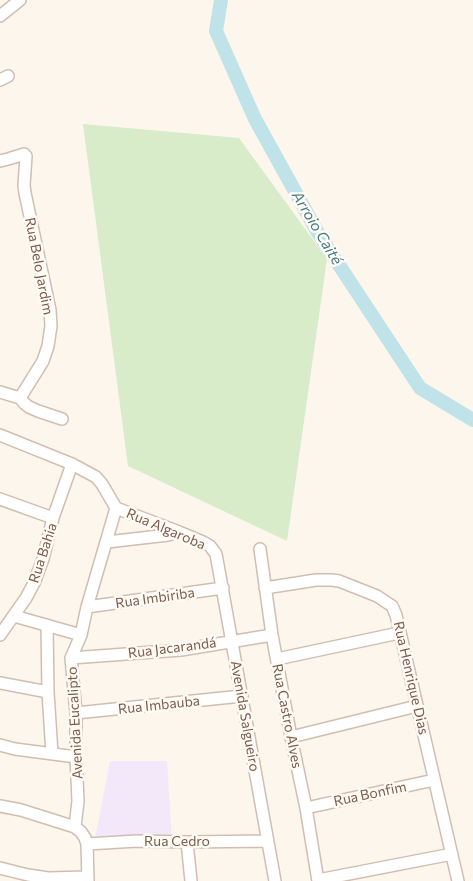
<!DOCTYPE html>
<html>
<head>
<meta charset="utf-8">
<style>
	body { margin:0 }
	canvas { display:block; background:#fdf6ec }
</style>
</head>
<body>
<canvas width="473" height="881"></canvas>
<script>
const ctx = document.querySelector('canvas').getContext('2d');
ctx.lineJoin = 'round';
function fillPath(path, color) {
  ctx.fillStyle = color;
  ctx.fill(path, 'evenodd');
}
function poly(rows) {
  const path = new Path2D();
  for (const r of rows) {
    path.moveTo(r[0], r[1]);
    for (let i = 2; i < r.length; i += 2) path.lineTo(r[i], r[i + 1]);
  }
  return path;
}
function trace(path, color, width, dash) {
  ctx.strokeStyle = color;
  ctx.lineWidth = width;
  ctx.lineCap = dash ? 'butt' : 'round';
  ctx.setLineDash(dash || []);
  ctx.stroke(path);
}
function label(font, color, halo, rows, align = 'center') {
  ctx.font = font + ' Commissioner,sans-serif';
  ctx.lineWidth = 5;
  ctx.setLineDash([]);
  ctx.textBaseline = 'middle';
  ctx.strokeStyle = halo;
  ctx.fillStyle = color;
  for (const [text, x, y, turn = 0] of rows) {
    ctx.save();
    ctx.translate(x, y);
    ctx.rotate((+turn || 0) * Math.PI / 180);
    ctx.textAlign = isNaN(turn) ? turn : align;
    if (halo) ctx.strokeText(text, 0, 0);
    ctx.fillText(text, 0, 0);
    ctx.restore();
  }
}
const education = poly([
	[110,761,167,761,172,838,95,839]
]);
const green = poly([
	[83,124,239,138,327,259,287,541,128,466]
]);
const river = poly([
	[221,0,216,31,255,119,318,233,420,388,473,420]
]);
const minor = poly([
	[0,16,20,0],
	[0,80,8,76],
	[0,161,8,159,21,155,24,154,26,156,24,185,25,193,50,310,51,326,48,346,43,361,20,398],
	[0,392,20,398],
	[20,398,24,403,29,407,38,411,62,419],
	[0,435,72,464,96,477,102,484,116,508],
	[0,499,53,518],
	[116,508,179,532,203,542,210,546,216,554,275,881],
	[107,542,168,535,179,532],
	[260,549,272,635,291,737,306,808,318,881],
	[265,588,316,580,332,580,339,581,377,596,392,606,396,615,458,881],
	[87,607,223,588],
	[14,616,81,635],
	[47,625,48,692,52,754],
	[0,635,26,598,34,583,43,559,53,518,72,464],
	[71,658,181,650,272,635],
	[277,659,399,633],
	[0,683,48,692],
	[76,713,242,696],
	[291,737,417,706],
	[0,745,15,749,76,757],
	[0,806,21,810,75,827],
	[306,808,434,780],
	[187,842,191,881],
	[87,844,137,841,187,842,267,841],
	[0,868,28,875,48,878,88,877],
	[318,880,452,854],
	[88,881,87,844,85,838,81,832,75,827,78,801,76,757,76,713,71,658,81,635,87,607,116,508]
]);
const streetNames = [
	["Rua Belo Jardim",39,266,79],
	["Rua Algaroba",166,529,23],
	["Rua Bahia",43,553,-72],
	["Rua Imbiriba",155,598,-8],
	["Rua Jacarandá",172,648,-7],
	["Rua Henrique Dias",411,678,77],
	["Rua Imbauba",159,705,-6],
	["Avenida Salgueiro",245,716,80],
	["Rua Castro Alves",287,716,79],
	["Avenida Eucalipto",75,723,-93],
	["Rua Bonfim",370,794,-12],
	["Rua Cedro",177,841]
];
const waterNames = [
	["Arroio Caité",317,228,59]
];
fillPath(education, '#f3e8fa');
fillPath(green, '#d8ecc9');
trace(river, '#bfe3e8', 14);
trace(minor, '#d1beb0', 14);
trace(minor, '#fff', 11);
label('14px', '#7a5c4d', '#fffaf3', streetNames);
label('italic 15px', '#437c86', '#fffaf3', waterNames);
</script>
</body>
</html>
